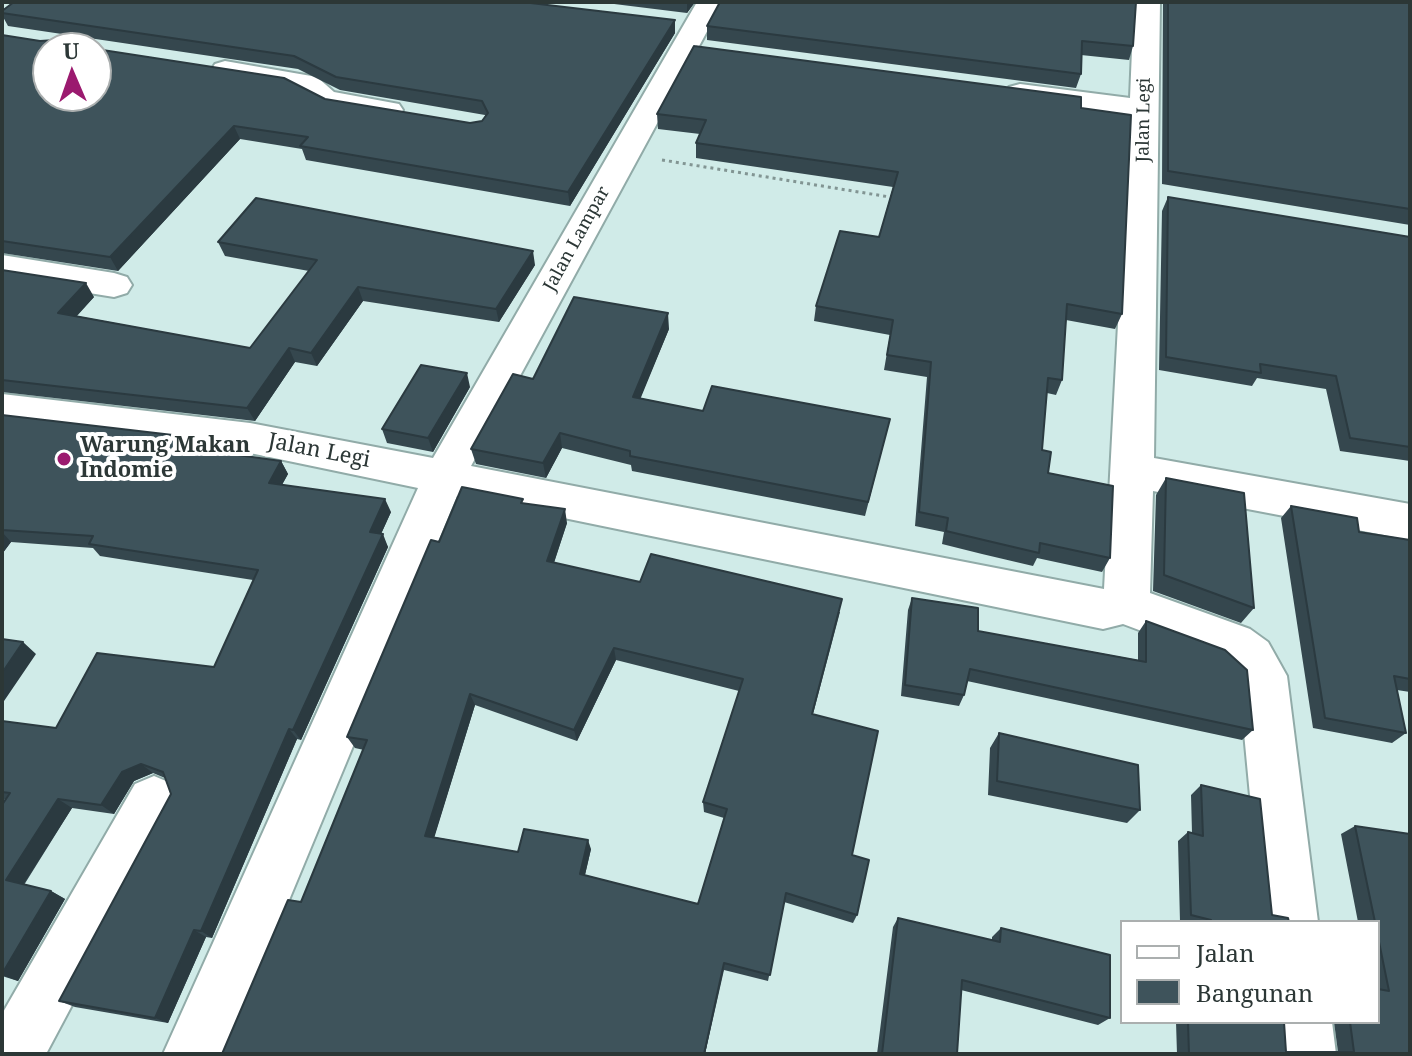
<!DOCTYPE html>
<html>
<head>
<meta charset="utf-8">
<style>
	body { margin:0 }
	#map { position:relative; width:1412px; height:1056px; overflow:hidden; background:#d0ebe8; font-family:"Noto Serif",serif }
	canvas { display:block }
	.frame { position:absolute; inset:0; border:4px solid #2c3736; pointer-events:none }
	.legend { position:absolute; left:1120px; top:920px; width:260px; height:104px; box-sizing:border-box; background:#fff; border:2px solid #abafaf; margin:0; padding:10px 14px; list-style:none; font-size:24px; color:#2c3736 }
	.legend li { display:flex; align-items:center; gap:16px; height:40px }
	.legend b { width:40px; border:2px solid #abafaf }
	.north { position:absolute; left:32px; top:32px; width:80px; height:80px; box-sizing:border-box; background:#fff; border:2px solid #abafaf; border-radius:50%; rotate:358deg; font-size:22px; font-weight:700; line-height:32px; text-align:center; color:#2c3736 }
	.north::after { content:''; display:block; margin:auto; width:28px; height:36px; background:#9b1a6f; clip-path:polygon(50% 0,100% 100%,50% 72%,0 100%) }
</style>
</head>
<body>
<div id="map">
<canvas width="1412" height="1056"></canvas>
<div class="frame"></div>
<ul class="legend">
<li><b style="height:10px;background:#fff"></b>Jalan</li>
<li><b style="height:22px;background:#3e535b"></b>Bangunan</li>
</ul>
<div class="north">U</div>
</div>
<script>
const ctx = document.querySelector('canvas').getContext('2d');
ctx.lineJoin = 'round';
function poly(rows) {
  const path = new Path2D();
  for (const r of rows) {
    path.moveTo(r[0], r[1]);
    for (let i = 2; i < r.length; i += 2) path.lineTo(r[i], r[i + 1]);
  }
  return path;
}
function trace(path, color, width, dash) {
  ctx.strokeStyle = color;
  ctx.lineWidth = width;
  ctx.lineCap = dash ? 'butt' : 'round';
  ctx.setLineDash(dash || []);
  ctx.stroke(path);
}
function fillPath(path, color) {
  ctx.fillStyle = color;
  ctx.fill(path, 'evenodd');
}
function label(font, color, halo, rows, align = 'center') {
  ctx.font = font + ' "Noto Serif",serif';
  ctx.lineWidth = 8;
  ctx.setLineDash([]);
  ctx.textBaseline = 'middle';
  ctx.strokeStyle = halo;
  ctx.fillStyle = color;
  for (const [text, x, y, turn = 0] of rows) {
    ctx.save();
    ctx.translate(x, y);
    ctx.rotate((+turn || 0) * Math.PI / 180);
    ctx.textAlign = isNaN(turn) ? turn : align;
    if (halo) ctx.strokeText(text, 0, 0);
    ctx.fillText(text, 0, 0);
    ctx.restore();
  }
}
const path = poly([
	[662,160,896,198]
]);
const street = poly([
	[697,2,723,2,471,466,1104,589,1129,116,1020,102,1009,99,1005,93,1009,87,1020,84,1130,98,1134,2,1160,2,1154,458,1410,504,1410,540,1153,491,1150,593,1250,629,1268,642,1287,676,1318,922,1262,922,1239,680,1216,659,1123,624,1103,629,457,496,225,1054,163,1054,418,488,250,453,2,424,2,394,250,423,433,458,697,2],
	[225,61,317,77,334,92,399,104,403,110,399,116,388,119,314,105,297,90,215,76,211,70,215,64,225,61],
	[2,255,114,273,127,277,132,285,127,293,114,297,2,279,2,255],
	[154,776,173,784,180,802,46,1054,2,1054,2,1014,135,784,154,776],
	[1272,1022,1332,1022,1336,1054,1274,1054,1272,1022]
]);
const wall = poly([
	[598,2,695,2,687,13],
	[720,2,1133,46,1129,60,1081,55,1081,74,1076,88,707,40,707,26],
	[1163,2,1410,2,1410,225,1162,184],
	[2,13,675,33,570,206,306,160,302,149,240,139,118,271,2,253,2,35,40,41,86,38,92,48,325,99,470,123,482,121,485,116,485,115,340,90,298,69,8,26,2,15],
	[1081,108,1122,314,1115,329,1066,320,1062,380,1056,395,1047,393,1042,450,1048,473,1110,558,1102,572,1037,558,1033,566,982,554,942,544,944,532,915,526,927,377,884,370,890,335,814,321,816,306,879,237,893,187,696,158,696,143,700,134,658,129,657,114],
	[1168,197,1410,237,1410,461,1340,451,1326,389,1257,378,1252,386,1159,370,1162,211],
	[218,242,535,265,499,322,363,301,317,366,295,362,255,421,2,392,2,270,94,297,77,316,250,348,309,271,225,256],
	[669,329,640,398,703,411,890,419,865,516,632,471,631,465,562,448,546,478,476,464,471,449,533,379],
	[470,387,433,452,387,443,382,429],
	[2,415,232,454,281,461,288,474,282,485,391,512,381,534,388,547,301,740,297,739,212,938,206,937,168,1023,75,1007,59,1001,171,794,165,778,153,773,134,781,114,814,72,808,24,885,51,891,65,899,18,981,2,976,2,805,5,800,2,799,2,721,56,728,214,667,253,580,100,556,93,548,11,542,2,554],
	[1166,478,1254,608,1241,623,1153,591,1156,495],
	[524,503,567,523,554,563,640,582,840,612,813,714,852,855,857,915,853,923,784,902,768,981,724,970,705,1054,222,1054,301,902,364,750,355,748,347,737,439,542],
	[616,660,739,691,703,802,704,812,724,818,698,904,585,875,591,849,518,852,434,837,475,705,577,741],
	[1291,506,1359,532,1410,540,1410,692,1397,690,1406,733,1392,743,1313,728,1281,518],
	[912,598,978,631,1138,660,1138,633,1146,621,1253,730,1242,740,967,681,964,695,959,706,901,696,908,610],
	[999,733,1140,810,1127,823,988,795,990,748],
	[1201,785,1272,915,1289,922,1180,922,1178,841,1188,832,1192,833,1191,795],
	[1355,826,1410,834,1410,1054,1177,1054,1176,1022,1284,1022,1286,1052,1338,1052,1334,1022,1378,1022,1378,922,1358,922,1341,834],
	[898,918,992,941,992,937,1001,928,1110,1018,1098,1025,961,990,957,1054,877,1054,893,927]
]);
const shadedWall = poly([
	[687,2,695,2,687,13],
	[675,20,675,33,570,206,568,192],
	[234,126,240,139,118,271,110,257],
	[533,251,535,265,499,322,496,309],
	[86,283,94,297,67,326,58,313],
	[358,287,363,301,317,366,311,353],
	[668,313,669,329,635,412,633,397],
	[289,348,295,362,255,421,247,408],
	[467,373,470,387,433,452,428,438],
	[560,433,562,448,546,478,543,463],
	[224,441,232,454,216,452],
	[281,461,288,474,276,495,269,483],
	[385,499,391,512,376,545,370,532],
	[565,509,567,523,550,574,547,561],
	[2,532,11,542,2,554],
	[383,534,388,547,301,740,293,730],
	[23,642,36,654,2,704,2,673],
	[614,648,616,660,577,741,574,730],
	[470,694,475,705,432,845,425,836],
	[289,729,297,739,212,938,201,931],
	[141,764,153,773,134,781,114,814,101,805,122,772],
	[58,799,72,808,21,888,6,880],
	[588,840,591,849,583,883,580,874],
	[51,891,65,899,18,981,2,975],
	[194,930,206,937,168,1023,155,1018],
	[724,963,705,1054,704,1054]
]);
const building = poly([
	[14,2,522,2,675,20,568,192,300,146,308,137,234,126,110,257,2,241,2,35,40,41,86,38,89,48,92,48,48,48,48,96,96,96,96,49,284,78,325,99,470,123,482,121,488,113,482,101,336,77,294,56,2,13,2,11,14,2],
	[720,2,1136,2,1133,46,1082,41,1081,74,707,26,720,2],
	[1168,2,1410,2,1410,209,1168,171,1168,2],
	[694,46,1081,97,1081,108,1131,115,1122,314,1067,304,1062,380,1048,378,1042,450,1051,452,1048,473,1113,486,1110,558,1040,543,1039,553,988,541,946,531,948,518,919,512,931,362,887,355,893,320,816,306,840,231,879,237,898,172,696,143,706,120,657,114,694,46],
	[1168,197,1410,237,1410,447,1350,438,1336,376,1260,364,1261,373,1166,357,1168,197],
	[256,198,533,251,496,309,358,287,311,353,289,348,247,408,2,380,2,270,86,283,58,313,250,348,317,260,218,242,256,198],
	[574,297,668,313,633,397,703,411,712,386,890,419,868,502,630,456,630,451,560,433,543,463,471,449,513,374,533,379,574,297],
	[421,365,467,373,428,438,382,429,421,365],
	[2,415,224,441,216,452,281,461,269,483,385,499,370,532,383,534,293,730,289,729,201,931,194,930,155,1018,59,1001,171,794,163,772,141,764,122,772,101,805,58,799,6,880,51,891,2,974,2,805,10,793,2,792,2,721,56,728,97,653,214,667,258,570,89,544,93,536,2,530,2,415],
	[1166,478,1244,493,1254,608,1164,575,1166,478],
	[462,487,523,499,521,503,565,509,547,561,640,582,651,554,842,599,812,714,878,731,852,855,869,860,857,915,786,893,770,975,724,963,704,1054,222,1054,288,900,301,902,367,740,347,737,431,540,439,542,462,487],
	[614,648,743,679,703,802,727,809,698,904,580,874,588,840,524,829,518,852,425,836,470,694,574,730,614,648],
	[1291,506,1357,518,1359,532,1410,540,1410,679,1394,676,1406,733,1325,718,1291,506],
	[912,598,978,608,978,631,1146,662,1146,621,1225,650,1247,670,1253,730,970,669,964,695,905,685,912,598],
	[2,639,23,642,2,673,2,639],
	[999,733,1138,765,1140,810,997,781,999,733],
	[1201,785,1260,799,1272,915,1288,918,1289,922,1211,922,1211,920,1191,915,1188,832,1203,836,1201,785],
	[1355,826,1410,834,1410,1054,1189,1054,1188,1022,1284,1022,1286,1052,1354,1052,1350,1022,1378,1022,1378,989,1389,991,1378,937,1378,922,1375,922,1355,826],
	[898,918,1000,942,1001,928,1110,955,1110,1018,962,980,957,1054,882,1054,898,918]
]);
const markers = [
	[64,459,8,"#9b1a6f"]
];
const farStreetnames = [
	["Jalan Legi",1144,120,-89],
	["Jalan Lampar",577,239,-61]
];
const poiNames = [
	["Warung Makan",80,446],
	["Indomie",80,471]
];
const streetNames = [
	["Jalan Legi",319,451,11]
];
trace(street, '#91aba8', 4);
trace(path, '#829593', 3, [3, 4]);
fillPath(street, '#fff');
fillPath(wall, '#35474e');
fillPath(shadedWall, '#2b3a40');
fillPath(building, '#3e535b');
trace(building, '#2b3a40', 2);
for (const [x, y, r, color] of markers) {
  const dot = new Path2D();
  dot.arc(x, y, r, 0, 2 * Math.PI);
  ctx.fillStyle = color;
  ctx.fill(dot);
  trace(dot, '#fff', 3);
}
label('18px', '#2c3736', '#fff', farStreetnames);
label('bold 22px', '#2c3736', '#fff', poiNames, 'left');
label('22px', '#2c3736', '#fff', streetNames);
</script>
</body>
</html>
